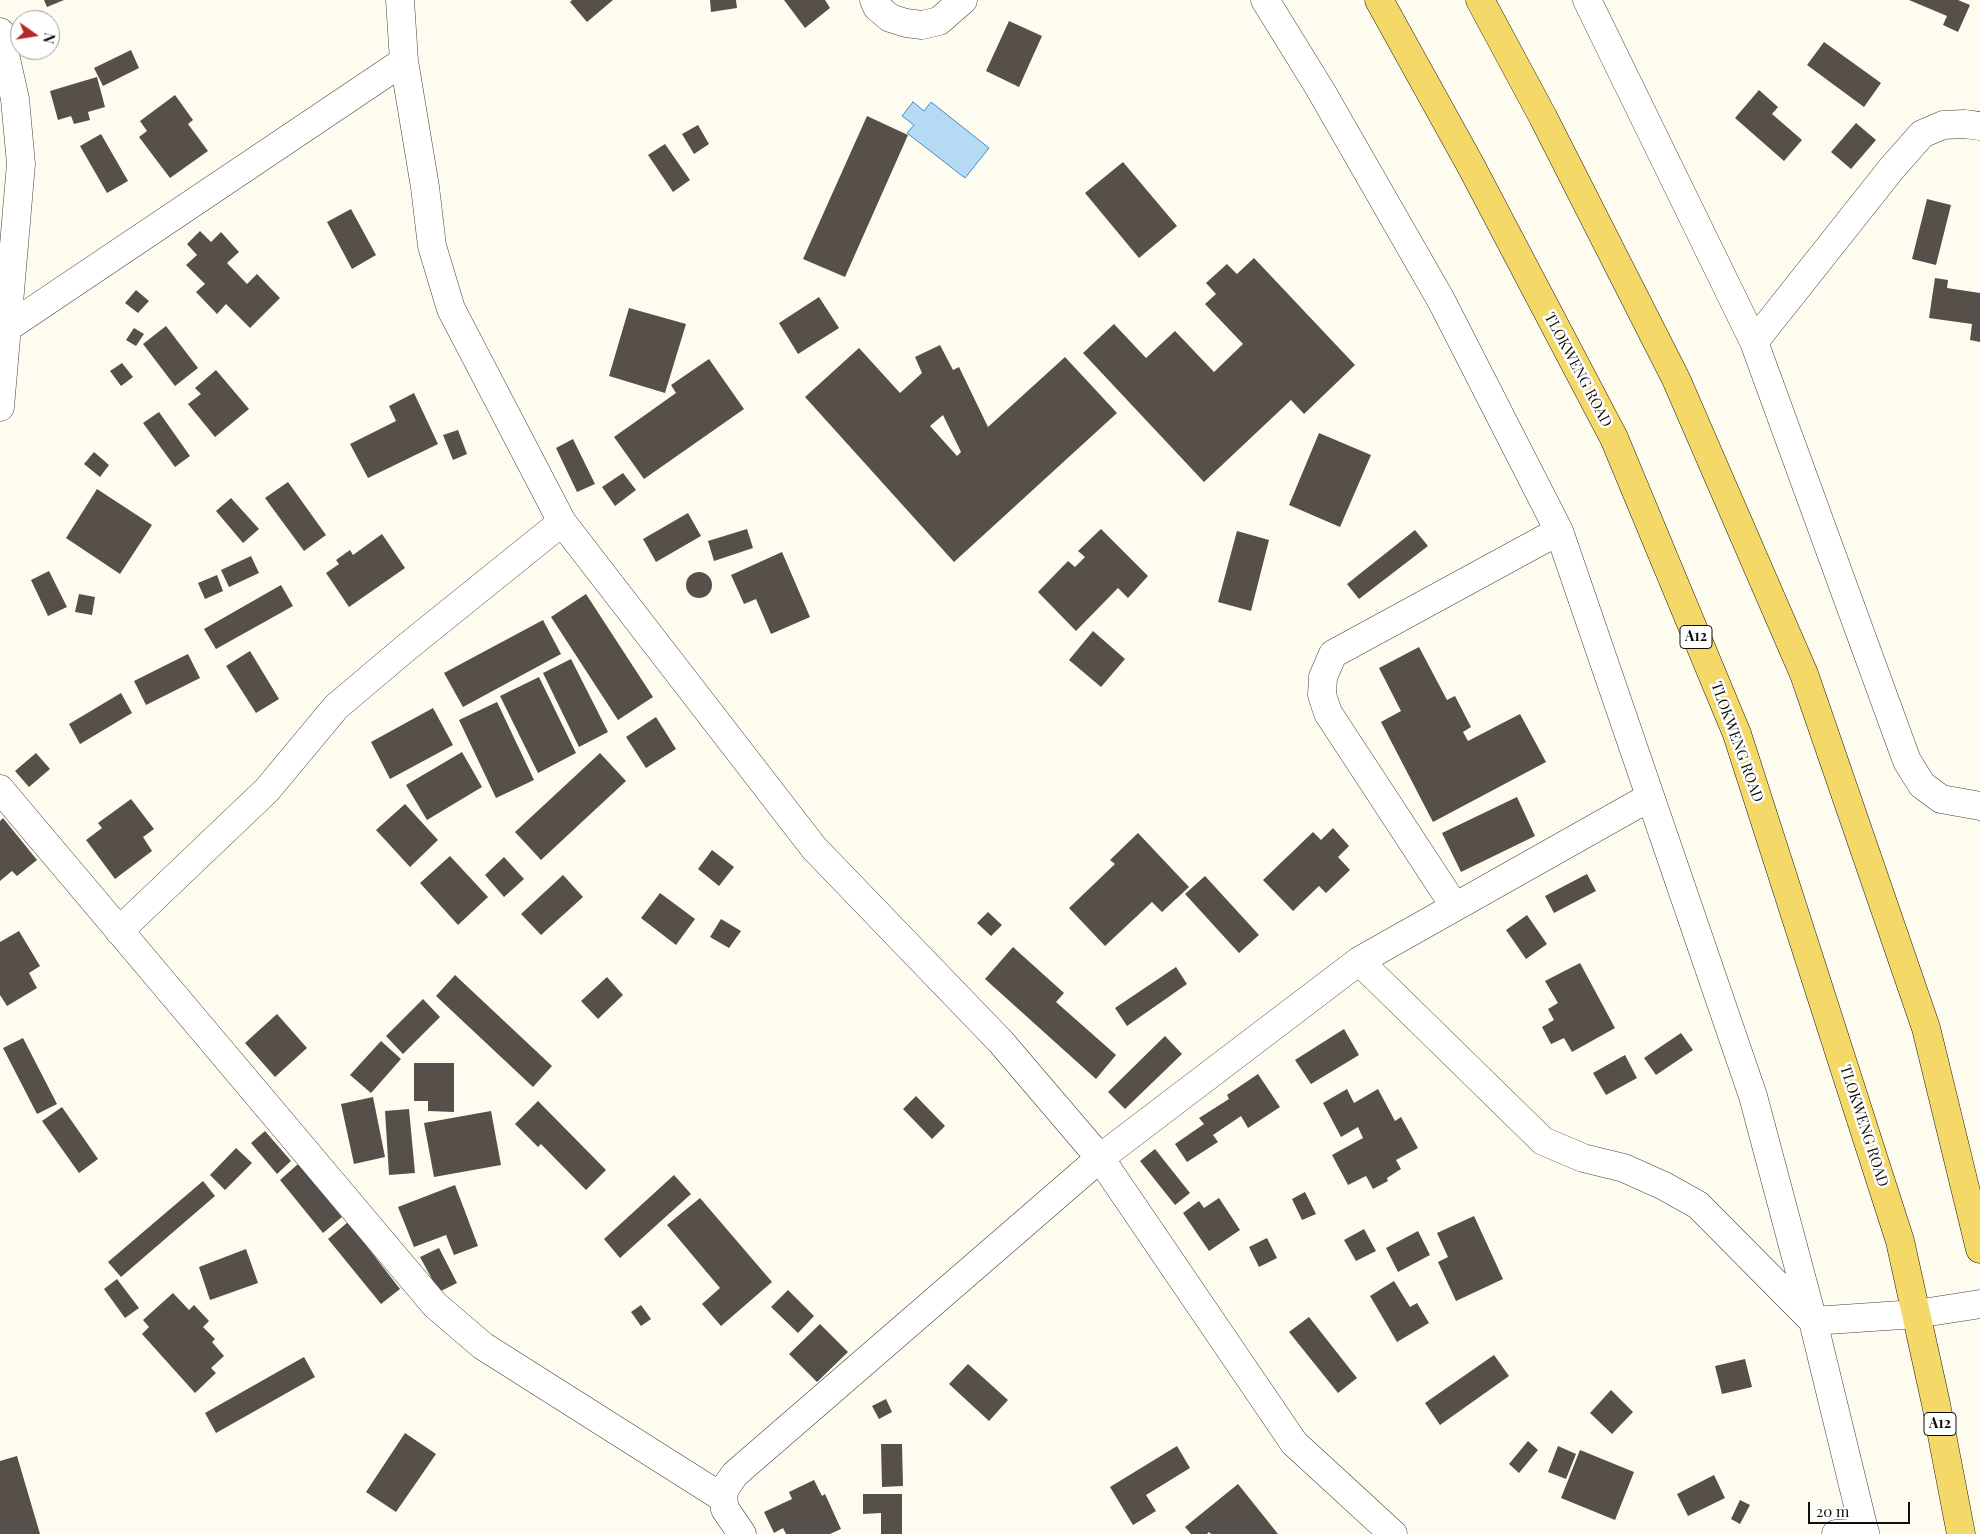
<!DOCTYPE html>
<html>
<head>
<meta charset="utf-8">
<style>
	body { margin:0 }
	#map { position:relative; width:1980px; height:1534px; overflow:hidden; background:#fefcee; font-family:"Playfair Display",serif }
	canvas { display:block }
	.north { position:absolute; left:10px; top:10px; width:50px; height:50px; box-sizing:border-box; background:#fff; border:1px solid #9e9e9e; border-radius:50%; rotate:103deg; font-size:14px; font-weight:700; line-height:20px; text-align:center; color:#0d0d0d }
	.north::after { content:''; display:block; margin:auto; width:18px; height:22px; background:#b9292a; clip-path:polygon(50% 0,100% 100%,50% 72%,0 100%) }
	.scale { position:absolute; left:1808px; top:1502px; width:102px; height:22px; box-sizing:border-box; border:2px solid #0d0d0d; border-top:0; padding-left:6px; font-size:15px; line-height:18px; white-space:nowrap; color:#0d0d0d; -webkit-text-stroke:4px #fff; paint-order:stroke }
</style>
</head>
<body>
<div id="map">
<canvas width="1980" height="1534"></canvas>
<div class="north">N</div>
<div class="scale">20 m</div>
</div>
<script>
const ctx = document.querySelector('canvas').getContext('2d');
ctx.lineJoin = 'round';
function fillPath(path, color) {
  ctx.fillStyle = color;
  ctx.fill(path, 'evenodd');
}
function poly(rows) {
  const path = new Path2D();
  for (const r of rows) {
    if (r.length === 3) {
      path.moveTo(r[0] + r[2], r[1]);
      path.arc(r[0], r[1], r[2], 0, 2 * Math.PI);
      continue;
    }
    path.moveTo(r[0], r[1]);
    for (let i = 2; i < r.length; i += 2) path.lineTo(r[i], r[i + 1]);
  }
  return path;
}
function trace(path, color, width, dash) {
  ctx.strokeStyle = color;
  ctx.lineWidth = width;
  ctx.lineCap = dash ? 'butt' : 'round';
  ctx.setLineDash(dash || []);
  ctx.stroke(path);
}
function label(font, color, halo, rows, align = 'center') {
  ctx.font = font + ' "Playfair Display",serif';
  ctx.lineWidth = 5;
  ctx.setLineDash([]);
  ctx.textBaseline = 'middle';
  ctx.strokeStyle = halo;
  ctx.fillStyle = color;
  for (const [text, x, y, turn = 0] of rows) {
    ctx.save();
    ctx.translate(x, y);
    ctx.rotate((+turn || 0) * Math.PI / 180);
    ctx.textAlign = isNaN(turn) ? turn : align;
    if (halo) ctx.strokeText(text, 0, 0);
    ctx.fillText(text, 0, 0);
    ctx.restore();
  }
}
const water = poly([
	[913,102,924,111,931,102,989,148,965,178,907,133,914,125,902,116,913,102]
]);
const building = poly([
	[44,0,64,0,47,7],
	[572,0,613,0,587,22,570,2],
	[710,0,736,0,737,8,711,12],
	[784,0,825,0,830,8,805,28],
	[1909,0,1958,0,1970,5,1958,32,1943,25,1947,16],
	[1009,21,1042,36,1019,87,986,71],
	[1824,42,1881,83,1864,107,1807,65],
	[131,50,139,68,103,86,94,68],
	[97,77,105,107,88,112,90,120,74,124,71,116,58,120,50,91],
	[1759,90,1778,107,1772,114,1802,140,1784,161,1735,118],
	[175,95,193,120,188,124,208,151,170,178,139,137,147,131,140,121],
	[867,116,908,135,845,277,803,259],
	[1856,123,1876,140,1851,169,1831,152],
	[698,125,709,144,694,154,682,134],
	[101,134,128,181,107,193,80,146],
	[665,144,690,180,673,192,648,155],
	[1123,162,1177,226,1139,258,1085,193],
	[1927,199,1951,205,1936,265,1912,259],
	[351,209,376,255,352,269,327,222],
	[200,231,211,242,221,232,239,252,227,263,247,284,257,274,280,298,250,328,226,304,217,314,196,292,205,284,186,265,197,255,187,244],
	[1254,258,1355,365,1304,414,1291,400,1204,482,1083,353,1114,324,1146,358,1175,331,1214,372,1243,344,1205,304,1216,294,1206,283,1227,264,1237,274],
	[1935,278,1948,280,1947,288,1980,293,1980,342,1970,340,1972,324,1929,318],
	[136,290,149,301,138,313,125,303],
	[819,297,839,328,798,354,779,323],
	[629,308,686,324,665,393,609,376],
	[166,326,198,368,175,386,143,344],
	[134,328,144,334,136,346,126,340],
	[940,345,953,370,959,367,988,427,1065,357,1117,413,954,562,805,397,859,348,900,393,922,373,915,357],
	[943,415,961,452,957,456,930,426],
	[709,359,744,409,644,479,614,437,676,393,671,385],
	[122,363,133,377,121,386,110,371],
	[216,370,249,409,215,437,188,404,201,394,195,388],
	[414,393,438,444,368,478,350,444,396,421,389,406],
	[159,412,190,456,175,467,143,423],
	[458,430,467,454,453,460,443,435],
	[1319,433,1371,455,1340,527,1289,505],
	[573,439,595,484,577,492,556,448],
	[94,452,109,465,100,477,84,464],
	[623,473,636,490,615,506,602,487],
	[288,482,326,535,304,551,265,498],
	[97,489,152,525,120,574,66,538],
	[231,498,259,529,243,543,216,511],
	[688,513,701,536,656,562,643,539],
	[747,529,753,548,714,561,708,541],
	[1101,529,1148,576,1128,598,1118,588,1076,631,1038,592,1068,561,1075,567,1085,557,1078,551],
	[1415,530,1428,546,1359,599,1347,584],
	[1237,531,1269,540,1251,611,1218,602],
	[382,534,405,568,349,607,326,573,339,564,336,560,350,550,353,555],
	[782,552,810,617,771,634,756,599,744,604,731,575],
	[251,556,259,573,229,587,221,570],
	[49,571,67,607,48,616,31,580],
	[699,585,13],
	[217,575,223,591,205,599,198,583],
	[281,585,293,606,216,649,204,629],
	[79,594,95,597,92,615,75,612],
	[586,594,653,697,618,720,551,617],
	[543,620,561,654,463,707,444,673],
	[1093,631,1125,659,1101,687,1069,660],
	[1419,647,1447,700,1455,696,1471,727,1463,732,1468,741,1520,714,1546,762,1433,822,1381,722,1401,711,1379,668],
	[250,651,279,699,256,713,226,666],
	[188,654,200,678,146,705,134,681],
	[571,659,608,732,579,747,543,673],
	[539,677,576,753,538,773,500,696],
	[121,693,132,713,80,744,69,724],
	[497,702,534,780,496,798,459,720],
	[433,708,453,745,390,779,371,742],
	[656,717,676,749,646,768,626,737],
	[462,752,482,787,427,820,406,785],
	[36,753,50,769,29,787,15,771],
	[600,753,626,781,541,860,515,832],
	[1517,797,1535,836,1461,872,1442,833],
	[131,799,154,829,143,837,152,851,115,879,86,840,102,828,98,823],
	[405,804,438,840,410,867,376,830],
	[3,818,37,860,17,876,12,871,0,881,0,821],
	[1333,828,1349,846,1338,857,1350,870,1326,893,1319,886,1293,911,1263,880,1313,832,1321,840],
	[1138,833,1189,887,1162,912,1152,902,1105,946,1069,908,1115,864,1110,860],
	[712,850,734,867,719,886,698,869],
	[450,856,488,897,458,925,420,883],
	[504,857,524,879,504,897,485,875],
	[1587,874,1596,891,1554,913,1545,896],
	[563,875,583,897,541,935,521,914],
	[1205,876,1259,935,1239,953,1185,894],
	[660,893,695,919,676,945,641,918],
	[988,912,1002,925,991,936,977,923],
	[1527,915,1547,944,1526,959,1506,930],
	[721,919,741,931,729,948,710,937],
	[19,931,40,966,29,973,37,988,7,1006,0,995,0,942],
	[1013,947,1064,993,1056,1002,1116,1055,1096,1079,985,979],
	[1580,963,1615,1028,1572,1052,1564,1038,1551,1044,1542,1027,1554,1020,1548,1009,1558,1003,1545,981],
	[1176,967,1187,984,1127,1026,1115,1008],
	[455,975,552,1066,533,1087,436,996],
	[607,977,623,995,598,1019,581,1001],
	[423,999,440,1017,403,1054,386,1036],
	[277,1014,307,1048,275,1077,245,1043],
	[1344,1029,1359,1055,1311,1084,1295,1060],
	[1681,1033,1693,1050,1656,1075,1644,1058],
	[1165,1036,1182,1054,1125,1109,1108,1092],
	[23,1038,57,1104,37,1114,3,1048],
	[381,1041,401,1059,371,1093,350,1075],
	[1625,1055,1637,1078,1606,1095,1593,1073],
	[414,1063,454,1063,454,1112,428,1111,428,1101,414,1101],
	[1258,1074,1280,1107,1248,1128,1241,1116,1213,1135,1218,1142,1187,1162,1175,1144,1204,1124,1199,1118,1229,1099,1227,1095],
	[1347,1089,1354,1103,1378,1089,1395,1121,1401,1117,1418,1148,1396,1160,1401,1169,1387,1178,1388,1181,1373,1189,1366,1176,1348,1185,1332,1155,1363,1138,1358,1127,1341,1137,1323,1103],
	[916,1096,945,1126,932,1139,903,1109],
	[373,1097,385,1157,354,1164,341,1104],
	[538,1101,606,1170,586,1190,541,1144,538,1147,515,1124],
	[62,1107,98,1159,79,1173,42,1121],
	[409,1109,415,1173,389,1175,385,1111],
	[491,1111,501,1165,434,1177,424,1123],
	[265,1131,291,1161,277,1174,251,1143],
	[236,1148,252,1163,225,1190,210,1175],
	[1155,1149,1190,1193,1175,1205,1140,1161],
	[298,1164,342,1217,323,1233,280,1180],
	[674,1175,691,1194,620,1258,604,1239],
	[203,1181,215,1196,121,1277,108,1262],
	[455,1185,478,1246,454,1255,446,1235,414,1247,398,1207],
	[1305,1192,1316,1214,1302,1220,1292,1199],
	[700,1198,772,1282,721,1326,702,1304,720,1288,667,1225],
	[1219,1198,1240,1230,1209,1251,1183,1213,1199,1201,1204,1208],
	[1474,1216,1503,1279,1456,1301,1438,1262,1448,1257,1437,1233],
	[348,1222,400,1289,381,1304,328,1239],
	[1364,1229,1376,1251,1356,1261,1344,1240],
	[1418,1231,1430,1255,1398,1272,1386,1248],
	[1267,1238,1277,1258,1259,1267,1249,1247],
	[439,1248,457,1283,439,1292,420,1257],
	[246,1249,258,1283,210,1300,199,1267],
	[117,1279,139,1308,125,1318,104,1289],
	[1394,1281,1410,1307,1417,1303,1429,1323,1397,1342,1370,1296],
	[788,1290,814,1316,798,1333,771,1307],
	[173,1293,189,1310,194,1305,209,1321,203,1327,215,1339,212,1342,224,1356,211,1368,216,1373,195,1393,142,1334,149,1327,143,1320],
	[641,1305,651,1319,641,1326,631,1312],
	[1309,1317,1357,1378,1338,1393,1289,1332],
	[820,1324,848,1352,817,1382,789,1354],
	[1494,1355,1509,1376,1440,1425,1425,1403],
	[304,1357,315,1377,216,1433,205,1413],
	[1745,1359,1752,1387,1722,1394,1715,1366],
	[968,1364,1008,1400,989,1421,949,1384],
	[1611,1390,1633,1412,1612,1434,1590,1413],
	[886,1399,892,1412,879,1419,872,1406],
	[405,1433,436,1454,396,1512,366,1492],
	[1528,1441,1538,1450,1519,1473,1509,1464],
	[881,1444,902,1444,903,1486,882,1487],
	[1177,1446,1190,1468,1146,1495,1156,1511,1133,1525,1110,1487],
	[1558,1446,1576,1454,1566,1479,1548,1472],
	[1580,1450,1634,1472,1615,1520,1561,1498],
	[17,1456,40,1534,0,1534,0,1461],
	[1714,1475,1725,1498,1688,1516,1677,1494],
	[814,1480,822,1496,825,1494,841,1529,830,1534,786,1534,783,1528,774,1533,764,1512,792,1499,789,1492],
	[1238,1484,1278,1534,1211,1534,1209,1532,1207,1534,1191,1534,1185,1527],
	[863,1494,902,1494,902,1534,881,1534,881,1513,863,1514],
	[1740,1500,1750,1505,1740,1524,1731,1519]
]);
const street = poly([
	[400,0,404,61,425,187,432,246,451,309,562,522,814,848,1001,1042,1100,1158,1294,1443,1393,1534],
	[874,0,877,7,890,18,906,23,922,25,939,21,963,0],
	[1265,0,1320,89,1441,300,1559,531,1753,1096,1813,1321,1865,1534],
	[1587,0,1754,342,1907,761,1922,785,1941,799,1980,806],
	[0,32,15,99,21,164,0,407],
	[7,328,404,61],
	[1754,342,1892,168,1922,134,1943,125,1965,124,1980,126],
	[0,789,435,1305,483,1346,723,1498],
	[1455,907,1328,713,1322,695,1323,677,1333,654,1559,531],
	[119,931,267,790,336,707,407,647,562,522],
	[1359,961,1543,1141,1583,1158,1624,1168,1664,1186,1698,1205,1813,1321,1916,1314,1980,1304],
	[742,1534,725,1509,723,1498,725,1488,735,1474,1100,1158,1359,961,1650,797],
	[1836,1534,1865,1532]
]);
const primary = poly([
	[1379,0,1471,166,1614,438,1737,734,1900,1241,1936,1404,1961,1534],
	[1480,0,1543,117,1676,379,1804,674,1926,1028,1980,1249]
]);
const shields = [
	[1696,637,32],
	[1940,1424,32]
];
const shieldNames = [
	["A12",1696,637],
	["A12",1940,1424]
];
const streetNames = [
	["TLOKWENG ROAD",1578,370,62],
	["TLOKWENG ROAD",1737,742,70],
	["TLOKWENG ROAD",1864,1126,72]
];
fillPath(water, '#b5daf4');
trace(water, '#3e8cc9', 1);
fillPath(building, '#564f4a');
trace(street, '#404040', 29);
trace(primary, '#1e1e1e', 29);
trace(street, '#fff', 28);
trace(primary, '#f4d868', 28);
for (const [x, y, w] of shields) {
  const box = new Path2D();
  box.roundRect(x - w / 2, y - 11.5, w, 23, 4);
  ctx.fillStyle = '#fff';
  ctx.fill(box);
  trace(box, '#0d0d0d', 1);
}
label('bold 14px', '#0d0d0d', null, shieldNames);
label('15px', '#0d0d0d', '#fff', streetNames);
</script>
</body>
</html>
